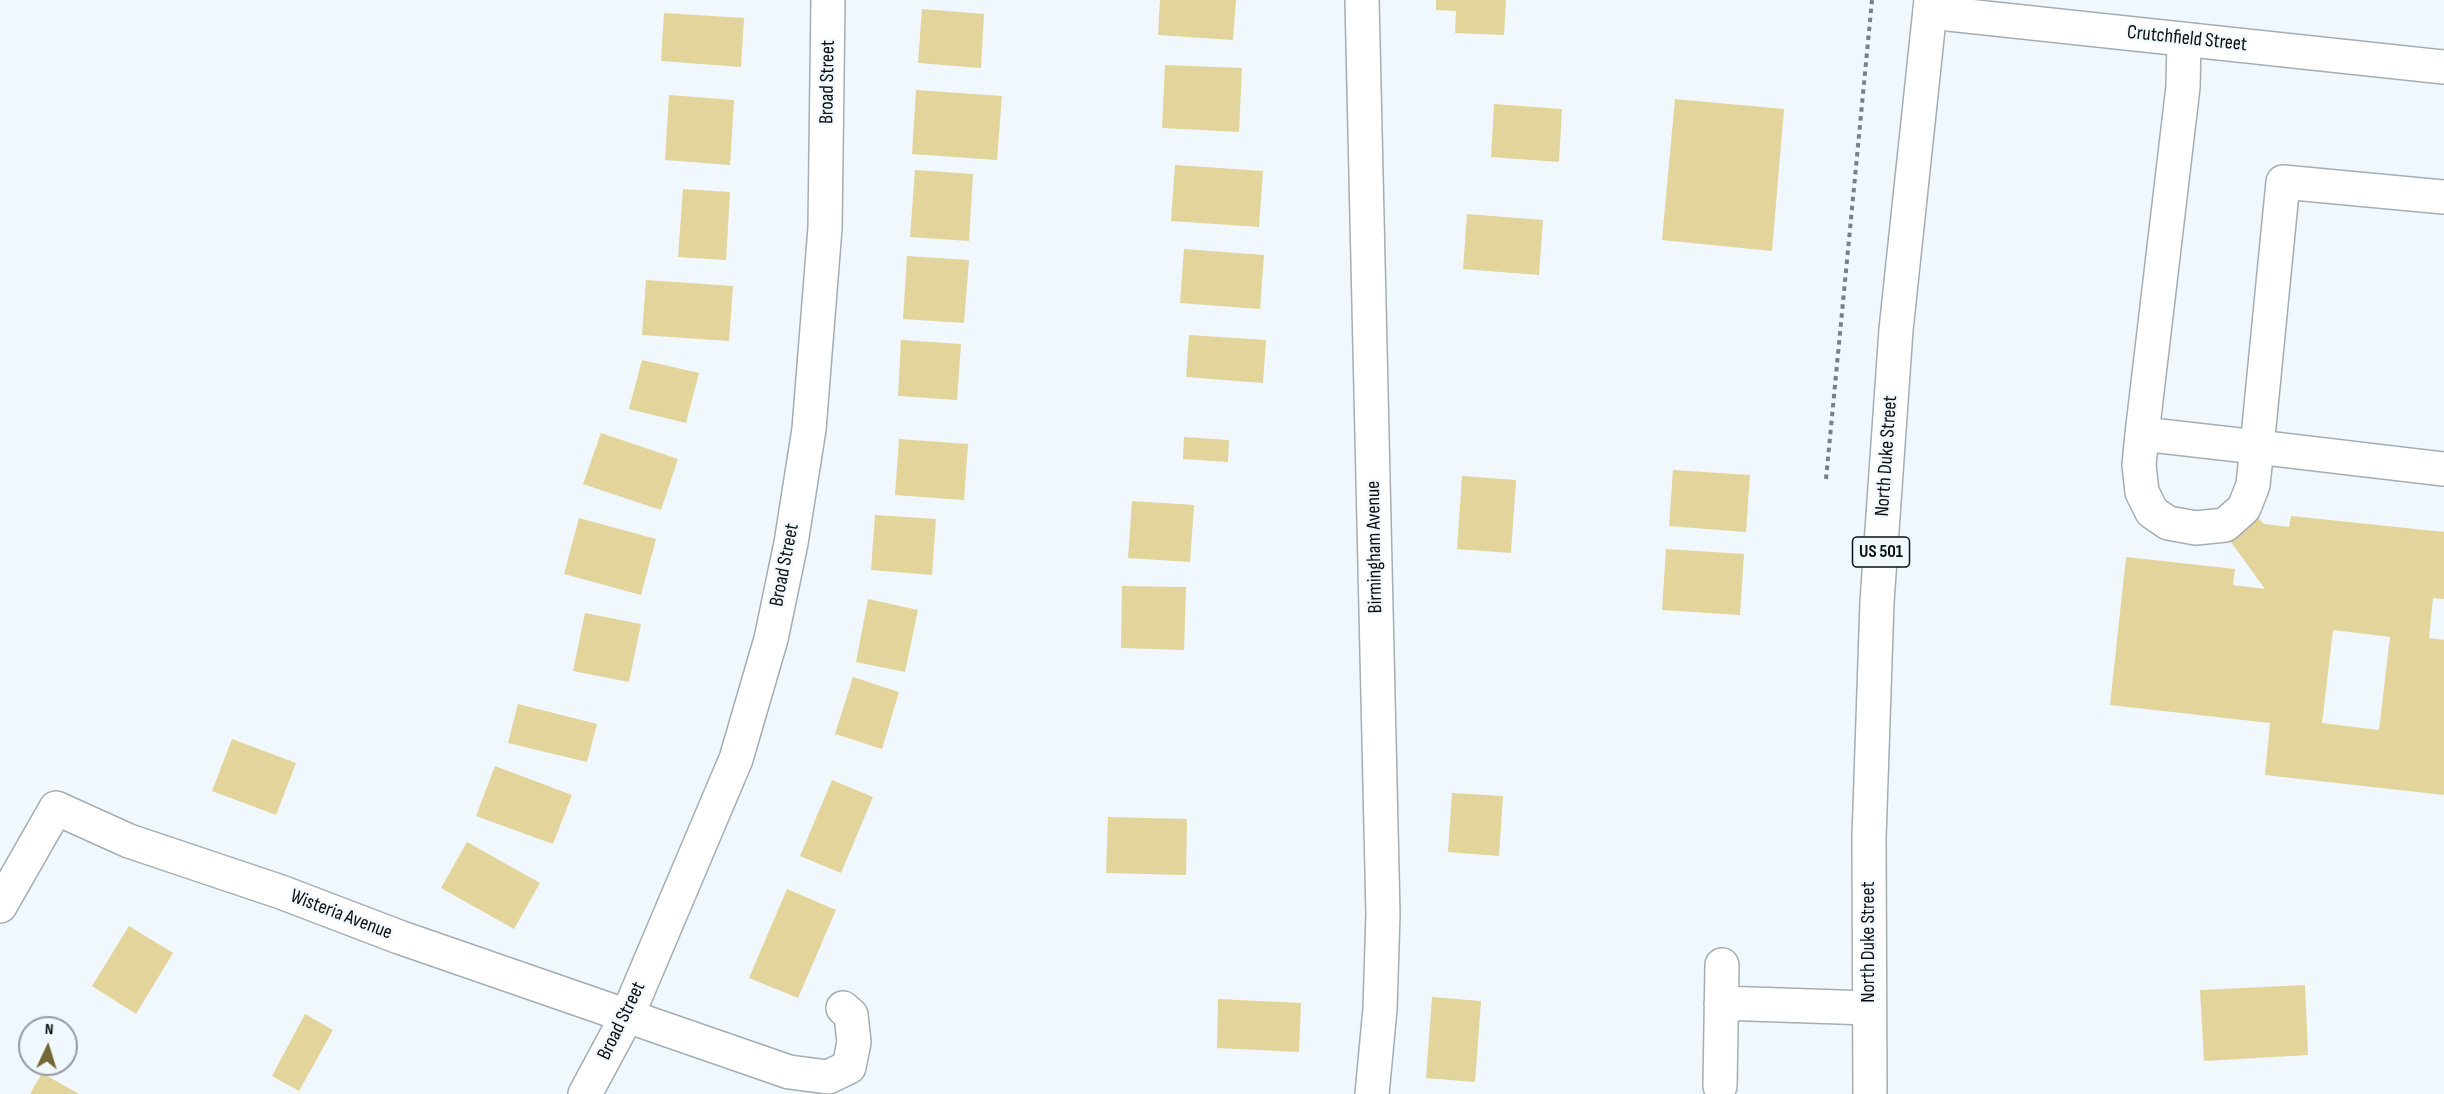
<!DOCTYPE html>
<html>
<head>
<meta charset="utf-8">
<style>
	body { margin:0 }
	#map { position:relative; width:2444px; height:1094px; overflow:hidden; background:#f0f8fd; font-family:"Sofia Sans Condensed",sans-serif }
	canvas { display:block }
	.north { position:absolute; left:18px; top:1016px; width:60px; height:60px; box-sizing:border-box; background:#f0f8fd; border:2px solid #959b9f; border-radius:50%; rotate:4deg; font-size:16px; font-weight:700; line-height:24px; text-align:center; color:#0c0f11 }
	.north::after { content:''; display:block; margin:auto; width:21px; height:27px; background:#746734; clip-path:polygon(50% 0,100% 100%,50% 72%,0 100%) }
</style>
</head>
<body>
<div id="map">
<canvas width="2444" height="1094"></canvas>
<div class="north">N</div>
</div>
<script>
const ctx = document.querySelector('canvas').getContext('2d');
ctx.lineJoin = 'round';
function fillPath(path, color) {
  ctx.fillStyle = color;
  ctx.fill(path, 'evenodd');
}
function poly(rows) {
  const path = new Path2D();
  for (const r of rows) {
    path.moveTo(r[0], r[1]);
    for (let i = 2; i < r.length; i += 2) path.lineTo(r[i], r[i + 1]);
  }
  return path;
}
function trace(path, color, width, dash) {
  ctx.strokeStyle = color;
  ctx.lineWidth = width;
  ctx.lineCap = dash ? 'butt' : 'round';
  ctx.setLineDash(dash || []);
  ctx.stroke(path);
}
function label(font, color, halo, rows, align = 'center') {
  ctx.font = font + ' "Sofia Sans Condensed",sans-serif';
  ctx.lineWidth = 4.5;
  ctx.setLineDash([]);
  ctx.textBaseline = 'middle';
  ctx.strokeStyle = halo;
  ctx.fillStyle = color;
  for (const [text, x, y, turn = 0] of rows) {
    ctx.save();
    ctx.translate(x, y);
    ctx.rotate((+turn || 0) * Math.PI / 180);
    ctx.textAlign = isNaN(turn) ? turn : align;
    if (halo) ctx.strokeText(text, 0, 0);
    ctx.fillText(text, 0, 0);
    ctx.restore();
  }
}
const building = poly([
	[1160,0,1236,0,1233,40,1158,35],
	[1436,0,1506,0,1504,35,1455,33,1456,11,1436,10],
	[922,9,984,14,981,68,918,63],
	[664,13,744,18,741,67,661,61],
	[1165,65,1242,68,1239,132,1162,128],
	[916,90,1002,96,997,160,912,154],
	[669,95,734,100,730,165,665,160],
	[1675,99,1784,109,1772,251,1662,240],
	[1494,104,1562,109,1559,162,1491,157],
	[1175,165,1263,171,1259,227,1171,221],
	[915,170,973,174,969,241,910,237],
	[683,189,730,192,726,260,678,257],
	[1467,214,1543,220,1539,275,1463,269],
	[1184,249,1264,255,1260,309,1180,303],
	[907,256,969,260,964,323,903,319],
	[646,280,733,286,729,341,642,335],
	[1189,335,1266,340,1263,383,1186,377],
	[901,340,961,344,957,400,898,396],
	[642,360,699,373,686,423,629,409],
	[601,433,678,459,661,510,583,484],
	[1184,437,1229,440,1228,462,1183,459],
	[899,439,968,444,964,500,895,495],
	[1673,470,1750,475,1746,532,1669,526],
	[1462,476,1516,480,1511,553,1457,549],
	[1132,501,1194,505,1190,562,1128,558],
	[875,515,936,519,932,575,871,570],
	[2256,516,2264,524,2289,527,2291,516,2444,532,2444,599,2433,598,2429,638,2444,640,2444,795,2265,775,2270,723,2110,705,2126,557,2235,569,2233,585,2265,589,2228,538],
	[2333,630,2390,637,2379,730,2322,723],
	[579,518,656,539,641,595,564,574],
	[1666,549,1744,554,1740,615,1662,610],
	[1122,586,1186,587,1184,650,1121,648],
	[868,599,918,610,905,672,856,662],
	[585,613,641,624,629,682,573,671],
	[853,677,899,692,882,749,835,734],
	[518,704,597,724,587,762,508,743],
	[232,739,296,763,276,815,212,791],
	[495,766,572,795,553,844,476,816],
	[832,780,873,797,841,873,800,856],
	[1452,793,1503,796,1499,856,1448,852],
	[1108,817,1187,819,1186,875,1106,873],
	[467,842,540,883,514,929,441,888],
	[787,889,836,910,798,998,749,978],
	[129,926,173,953,136,1014,92,986],
	[2305,985,2308,1055,2204,1061,2200,990],
	[1432,997,1481,1001,1475,1082,1426,1078],
	[1218,999,1301,1003,1299,1052,1217,1048],
	[305,1014,333,1030,299,1091,272,1076],
	[42,1073,79,1094,30,1094]
]);
const path = poly([
	[1826,479,1872,0]
]);
const minor = poly([
	[1362,0,1383,914,1380,1009,1372,1094],
	[1930,12,2444,67],
	[2444,197,2283,182,2257,447,2444,469],
	[2142,434,2257,447,2253,485,2244,508,2225,525,2196,528,2168,523,2152,512,2142,492,2139,465,2142,434,2183,87,2184,39],
	[0,906,56,808,129,841,281,892,399,937,789,1072,828,1077,849,1067,854,1042,851,1015,843,1008],
	[1721,1003,1869,1008],
	[1720,1086,1722,965]
]);
const major = poly([
	[585,1094,628,1014,736,759,771,639,791,543,809,429,825,228,828,0]
]);
const highway = poly([
	[1870,1094,1869,838,1877,602,1896,330,1931,0]
]);
const shields = [
	[1881,552,57]
];
const shieldNames = [
	["US 501",1881,552]
];
const streetNames = [
	["Crutchfield Street",2187,39,6],
	["Broad Street",828,82,-89],
	["North Duke Street",1887,456,-86],
	["Birmingham Avenue",1375,547,-91],
	["Broad Street",785,565,-79],
	["Wisteria Avenue",341,915,21],
	["North Duke Street",1869,942,-90],
	["Broad Street",622,1021,-64]
];
fillPath(building, '#e2d49b');
trace(minor, '#a4adb4', 36);
trace(major, '#a4adb4', 36);
trace(highway, '#a4adb4', 36);
trace(path, '#7a7f83', 4, [4.5, 4.5]);
trace(minor, '#fff', 33);
trace(major, '#fff', 33);
trace(highway, '#fff', 33);
for (const [x, y, w] of shields) {
  const box = new Path2D();
  box.roundRect(x - w / 2, y - 15, w, 30, 4.5);
  ctx.fillStyle = '#f0f8fd';
  ctx.fill(box);
  trace(box, '#0c0f11', 1.5);
}
label('bold 18px', '#0c0f11', null, shieldNames);
label('20px', '#0c0f11', '#f0f8fd', streetNames);
</script>
</body>
</html>
